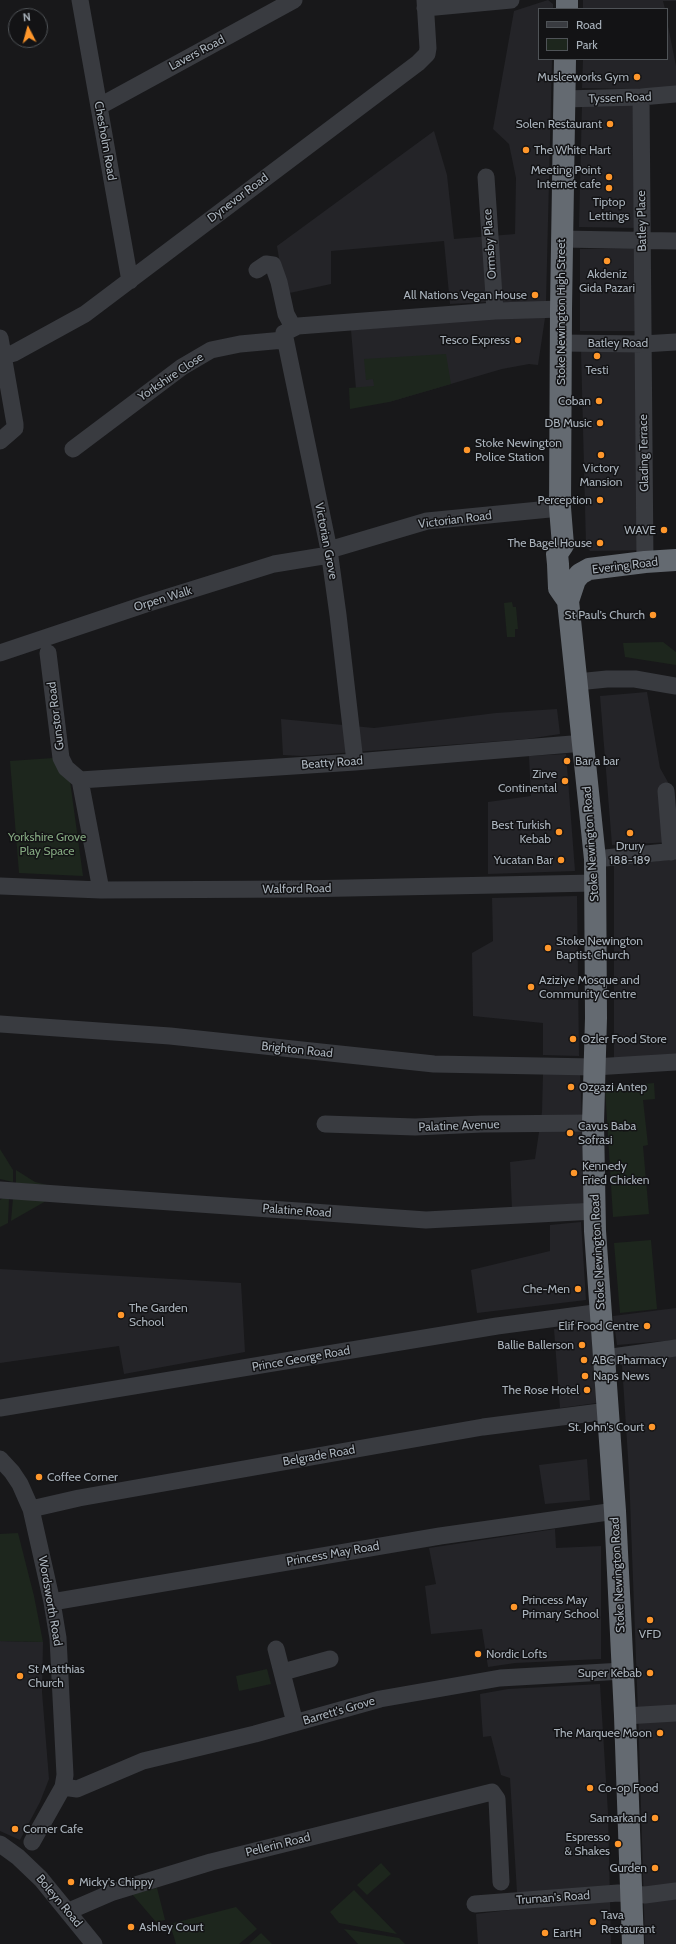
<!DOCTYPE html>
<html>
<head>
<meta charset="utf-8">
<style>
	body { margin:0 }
	#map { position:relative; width:676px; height:1944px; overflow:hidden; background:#18181a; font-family:Cabin,sans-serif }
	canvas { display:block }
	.legend { position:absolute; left:538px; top:8px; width:130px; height:52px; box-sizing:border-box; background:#131315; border:1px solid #4f5357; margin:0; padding:5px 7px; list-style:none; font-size:12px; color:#a9b2bb }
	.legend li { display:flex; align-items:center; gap:8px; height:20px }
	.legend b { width:20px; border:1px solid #4f5357 }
	.north { position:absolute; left:8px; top:8px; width:40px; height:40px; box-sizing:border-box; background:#131315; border:1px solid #4f5357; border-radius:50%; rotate:354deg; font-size:11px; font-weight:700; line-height:16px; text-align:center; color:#a9b2bb }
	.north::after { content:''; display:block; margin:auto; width:14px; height:18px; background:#ff972b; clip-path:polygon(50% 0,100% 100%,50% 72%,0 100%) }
</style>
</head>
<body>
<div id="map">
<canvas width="676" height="1944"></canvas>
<ul class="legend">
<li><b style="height:5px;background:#393b40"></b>Road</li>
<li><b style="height:11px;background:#1d261d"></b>Park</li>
</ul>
<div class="north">N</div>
</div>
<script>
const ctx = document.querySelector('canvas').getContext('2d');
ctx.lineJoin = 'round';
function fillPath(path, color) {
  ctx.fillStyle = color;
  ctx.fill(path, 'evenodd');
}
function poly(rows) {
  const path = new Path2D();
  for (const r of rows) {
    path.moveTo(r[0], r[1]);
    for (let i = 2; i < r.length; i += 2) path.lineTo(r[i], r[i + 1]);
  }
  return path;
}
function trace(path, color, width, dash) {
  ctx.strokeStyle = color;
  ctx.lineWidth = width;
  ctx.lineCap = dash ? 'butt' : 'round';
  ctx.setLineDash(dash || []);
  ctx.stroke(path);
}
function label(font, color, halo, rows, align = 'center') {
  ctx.font = font + ' Cabin,sans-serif';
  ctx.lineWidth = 3;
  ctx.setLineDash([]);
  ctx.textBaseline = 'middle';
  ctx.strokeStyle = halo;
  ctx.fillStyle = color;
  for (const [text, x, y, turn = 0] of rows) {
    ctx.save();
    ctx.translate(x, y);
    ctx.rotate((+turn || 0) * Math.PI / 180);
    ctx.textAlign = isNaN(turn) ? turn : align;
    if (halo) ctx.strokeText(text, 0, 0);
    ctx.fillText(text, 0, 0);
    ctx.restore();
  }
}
const built = poly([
	[548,0,553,4,553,9,539,9,539,59,552,59,546,302,488,302,450,304,444,241,331,251,331,284,285,294,277,246,434,131,447,175,454,239,515,234,516,178,509,144,493,129,514,11],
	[583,0,676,0,676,1,663,1,665,9,583,9],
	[667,21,676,66,676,87,637,89,582,88,583,59,667,59],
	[638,104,637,228,579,227,582,105],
	[637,248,636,331,580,331,580,249],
	[507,317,545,318,538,365,529,364,502,369,389,402,357,401,351,330],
	[637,349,651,550,590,551,586,545,581,350],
	[647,692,660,768,669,784,673,842,612,845,600,696],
	[557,709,560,734,527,739,302,756,283,755,281,719,374,728,496,713],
	[566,754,575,871,488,874,488,802,531,796,529,756],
	[676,859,676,1056,614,1063,614,866],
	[577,896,579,1056,543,1055,543,1023,473,1016,472,953,493,941,492,898],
	[580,1073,586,1203,512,1209,510,1162,535,1159,542,1112,543,1074],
	[581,1222,586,1300,477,1313,471,1270,550,1251,550,1225],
	[0,1269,241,1283,245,1352,124,1374,119,1346,0,1363],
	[676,1308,676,1340,617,1345,613,1316],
	[591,1325,597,1403,560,1408,554,1329],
	[676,1356,676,1944,645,1944,639,1739,629,1473,622,1364],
	[587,1459,590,1500,545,1504,539,1465],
	[555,1529,556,1548,601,1546,601,1659,515,1663,488,1667,482,1629,431,1634,425,1586,436,1584,429,1548],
	[0,1641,43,1642,42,1692,49,1779,40,1802,20,1840,0,1831],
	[600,1684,608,1813,611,1944,478,1944,476,1914,518,1909,510,1778,501,1775,491,1736,483,1737,480,1694,508,1689]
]);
const green = poly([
	[446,354,451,384,389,402,350,409,349,388,374,386,373,379,366,380,364,359],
	[512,602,513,607,516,607,518,629,515,629,515,637,507,637,504,603],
	[663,642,676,652,676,665,625,657,623,643],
	[53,758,70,781,83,876,19,873,10,761],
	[654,1083,655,1099,643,1100,648,1145,643,1146,649,1214,613,1217,605,1088],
	[0,1149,13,1170,13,1182,0,1179],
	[16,1170,35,1182,47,1185,16,1183],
	[3,1198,9,1198,8,1223,0,1227,0,1200],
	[13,1198,46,1201,11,1221],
	[651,1240,657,1309,620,1313,614,1243],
	[18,1533,34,1596,43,1642,0,1641,0,1534],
	[267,1669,271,1684,239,1691,236,1676],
	[381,1863,391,1874,367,1895,357,1885],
	[157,1888,165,1920,156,1922,132,1894],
	[354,1890,397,1934,339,1923,330,1912],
	[236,1907,257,1929,239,1944,176,1944,170,1924],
	[344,1929,399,1938,405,1944,358,1944],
	[261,1933,272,1944,249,1944]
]);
const minor = poly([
	[80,0,130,281],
	[425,8,511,0],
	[641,97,645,562],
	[564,99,641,97,676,94],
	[100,106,294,0],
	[486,177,495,311],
	[561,239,676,241],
	[257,270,266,264,273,265,279,282,286,314,293,327],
	[0,338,15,424,15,428,0,441],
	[561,343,643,344,676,342],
	[3,356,14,353,85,314,418,63,427,54,428,48,425,0],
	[73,449,182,367,211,350,240,344,284,340],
	[329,550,427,521,560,508],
	[0,653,146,604,274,564,329,555],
	[48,653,61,758,66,768,80,780,101,890],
	[577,682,607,679,635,679,676,686],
	[355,762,338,615,329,550,284,333,298,326,495,311,561,309],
	[80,780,355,762,584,743],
	[666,791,671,852],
	[595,859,676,851],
	[0,886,101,890,299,889,595,883],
	[0,1024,170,1036,434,1064,594,1067,676,1062],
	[325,1124,415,1127,482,1124,593,1123],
	[0,1190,426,1220,595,1211],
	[605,1358,676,1348],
	[0,1408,497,1326,602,1312],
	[0,1459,12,1472,20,1484,31,1509,52,1602,58,1638,65,1775,63,1787,32,1842],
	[31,1509,79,1498,374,1446,483,1427,608,1411],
	[52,1602,440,1536,615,1511],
	[276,1649,295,1723],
	[283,1672,330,1659],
	[625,1716,676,1713],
	[63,1787,77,1789,143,1761,255,1734,380,1699,500,1678,623,1671],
	[0,1844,18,1857,41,1879,94,1944],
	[475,1904,618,1893,645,1895,676,1891],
	[69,1911,113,1892,211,1862,492,1792,497,1799,501,1882]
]);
const highway = poly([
	[567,9,567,0],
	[565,59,561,309,560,508,563,545,557,554,558,564,559,588,568,601,595,859,596,1018,593,1123,595,1231,615,1511,625,1716,633,1944],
	[568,601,575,580,580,574,589,569,645,562,676,560]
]);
const markers = [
	[637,77,4,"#ff972b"],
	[610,124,4,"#ff972b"],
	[526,150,4,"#ff972b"],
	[609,177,4,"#ff972b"],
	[609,188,4,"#ff972b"],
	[607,261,4,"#ff972b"],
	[535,295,4,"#ff972b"],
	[518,340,4,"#ff972b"],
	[597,356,4,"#ff972b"],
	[599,401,4,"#ff972b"],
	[600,423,4,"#ff972b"],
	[467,450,4,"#ff972b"],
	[601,455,4,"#ff972b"],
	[600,500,4,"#ff972b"],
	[664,530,4,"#ff972b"],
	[600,543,4,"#ff972b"],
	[653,615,4,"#ff972b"],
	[567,761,4,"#ff972b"],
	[565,781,4,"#ff972b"],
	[559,832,4,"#ff972b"],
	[630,833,4,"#ff972b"],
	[561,860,4,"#ff972b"],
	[548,948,4,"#ff972b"],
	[531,987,4,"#ff972b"],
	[573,1039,4,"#ff972b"],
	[571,1087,4,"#ff972b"],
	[570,1133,4,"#ff972b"],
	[574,1173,4,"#ff972b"],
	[578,1289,4,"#ff972b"],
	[121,1315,4,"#ff972b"],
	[647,1326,4,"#ff972b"],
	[582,1345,4,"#ff972b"],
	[584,1360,4,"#ff972b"],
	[585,1376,4,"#ff972b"],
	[587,1390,4,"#ff972b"],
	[652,1427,4,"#ff972b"],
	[39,1477,4,"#ff972b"],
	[514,1607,4,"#ff972b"],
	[650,1620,4,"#ff972b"],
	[478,1654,4,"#ff972b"],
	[650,1673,4,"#ff972b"],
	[20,1676,4,"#ff972b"],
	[660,1733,4,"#ff972b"],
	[590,1788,4,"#ff972b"],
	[655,1818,4,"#ff972b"],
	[15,1829,4,"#ff972b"],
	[618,1844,4,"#ff972b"],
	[655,1868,4,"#ff972b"],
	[71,1882,4,"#ff972b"],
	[593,1922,4,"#ff972b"],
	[131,1927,4,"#ff972b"],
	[545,1933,4,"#ff972b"]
];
const streetNames = [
	["Lavers Road",197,53,-28],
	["Tyssen Road",620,98,-2],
	["Chesholm Road",105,141,80],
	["Dynevor Road",238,198,-37],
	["Batley Place",642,221,-91],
	["Ormsby Place",490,244,-94],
	["Stoke Newington High Street",561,312,-90],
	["Batley Road",618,343],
	["Yorkshire Close",171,377,-34],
	["Glading Terrace",644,453,-91],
	["Victorian Road",455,520,-7],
	["Victorian Grove",326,541,79],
	["Evering Road",625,566,-7],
	["Orpen Walk",163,599,-17],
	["Gunstor Road",56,716,-97],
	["Beatty Road",332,763,-4],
	["Stoke Newington Road",591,844,-94],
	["Walford Road",297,889,-1],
	["Brighton Road",297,1050,6],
	["Palatine Avenue",459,1126,-2],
	["Palatine Road",297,1211,4],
	["Stoke Newington Road",598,1252,-93],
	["Prince George Road",301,1359,-10],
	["Belgrade Road",319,1456,-10],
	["Princess May Road",333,1554,-10],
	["Stoke Newington Road",618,1575,-93],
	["Wordsworth Road",50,1601,80],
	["Barrett's Grove",339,1711,-16],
	["Pellerin Road",278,1845,-14],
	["Truman's Road",553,1898,-4],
	["Boleyn Road",59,1901,50]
];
const poiNames = [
	["Muslceworks Gym",629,77],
	["Solen Restaurant",602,124],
	["The White Hart",534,150,"left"],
	["Meeting Point",601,170],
	["Internet cafe",601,184],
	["Tiptop",609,202,"center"],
	["Lettings",609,216,"center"],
	["Akdeniz",607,274,"center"],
	["Gida Pazari",607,288,"center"],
	["All Nations Vegan House",527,295],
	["Tesco Express",510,340],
	["Testi",597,370,"center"],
	["Coban",591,401],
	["DB Music",592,423],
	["Stoke Newington",475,443,"left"],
	["Police Station",475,457,"left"],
	["Victory",601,468,"center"],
	["Mansion",601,482,"center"],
	["Perception",592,500],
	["WAVE",656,530],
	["The Bagel House",592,543],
	["St Paul's Church",645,615],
	["Bar a bar",575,761,"left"],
	["Zirve",557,774],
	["Continental",557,788],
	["Best Turkish",551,825],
	["Kebab",551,839],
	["Drury",630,846,"center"],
	["188-189",630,860,"center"],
	["Yucatan Bar",553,860],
	["Stoke Newington",556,941,"left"],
	["Baptist Church",556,955,"left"],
	["Aziziye Mosque and",539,980,"left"],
	["Community Centre",539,994,"left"],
	["Ozler Food Store",581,1039,"left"],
	["Ozgazi Antep",579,1087,"left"],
	["Cavus Baba",578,1126,"left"],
	["Sofrasi",578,1140,"left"],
	["Kennedy",582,1166,"left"],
	["Fried Chicken",582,1180,"left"],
	["Che-Men",570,1289],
	["The Garden",129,1308,"left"],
	["School",129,1322,"left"],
	["Elif Food Centre",639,1326],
	["Ballie Ballerson",574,1345],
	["ABC Pharmacy",592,1360,"left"],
	["Naps News",593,1376,"left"],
	["The Rose Hotel",579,1390],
	["St. John's Court",644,1427],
	["Coffee Corner",47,1477,"left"],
	["Princess May",522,1600,"left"],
	["Primary School",522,1614,"left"],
	["VFD",650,1634,"center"],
	["Nordic Lofts",486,1654,"left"],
	["St Matthias",28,1669,"left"],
	["Church",28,1683,"left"],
	["Super Kebab",642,1673],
	["The Marquee Moon",652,1733],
	["Co-op Food",598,1788,"left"],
	["Samarkand",647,1818],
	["Corner Cafe",23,1829,"left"],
	["Espresso",610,1837],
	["& Shakes",610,1851],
	["Gurden",647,1868],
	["Micky's Chippy",79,1882,"left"],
	["Tava",601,1915,"left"],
	["Restaurant",601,1929,"left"],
	["Ashley Court",139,1927,"left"],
	["EartH",553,1933,"left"]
];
const parkNames = [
	["Yorkshire Grove",47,837],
	["Play Space",47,851]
];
fillPath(built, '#242428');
fillPath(green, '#1d261d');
trace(minor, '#393b40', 17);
trace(highway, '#646a71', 22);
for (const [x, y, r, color] of markers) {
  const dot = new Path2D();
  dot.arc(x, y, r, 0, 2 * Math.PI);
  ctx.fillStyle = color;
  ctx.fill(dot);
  trace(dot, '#131315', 1.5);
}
label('12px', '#a9b2bb', '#131315', streetNames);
label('12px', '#a9b2bb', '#131315', poiNames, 'right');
label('12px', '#83a77f', '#131315', parkNames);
</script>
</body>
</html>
